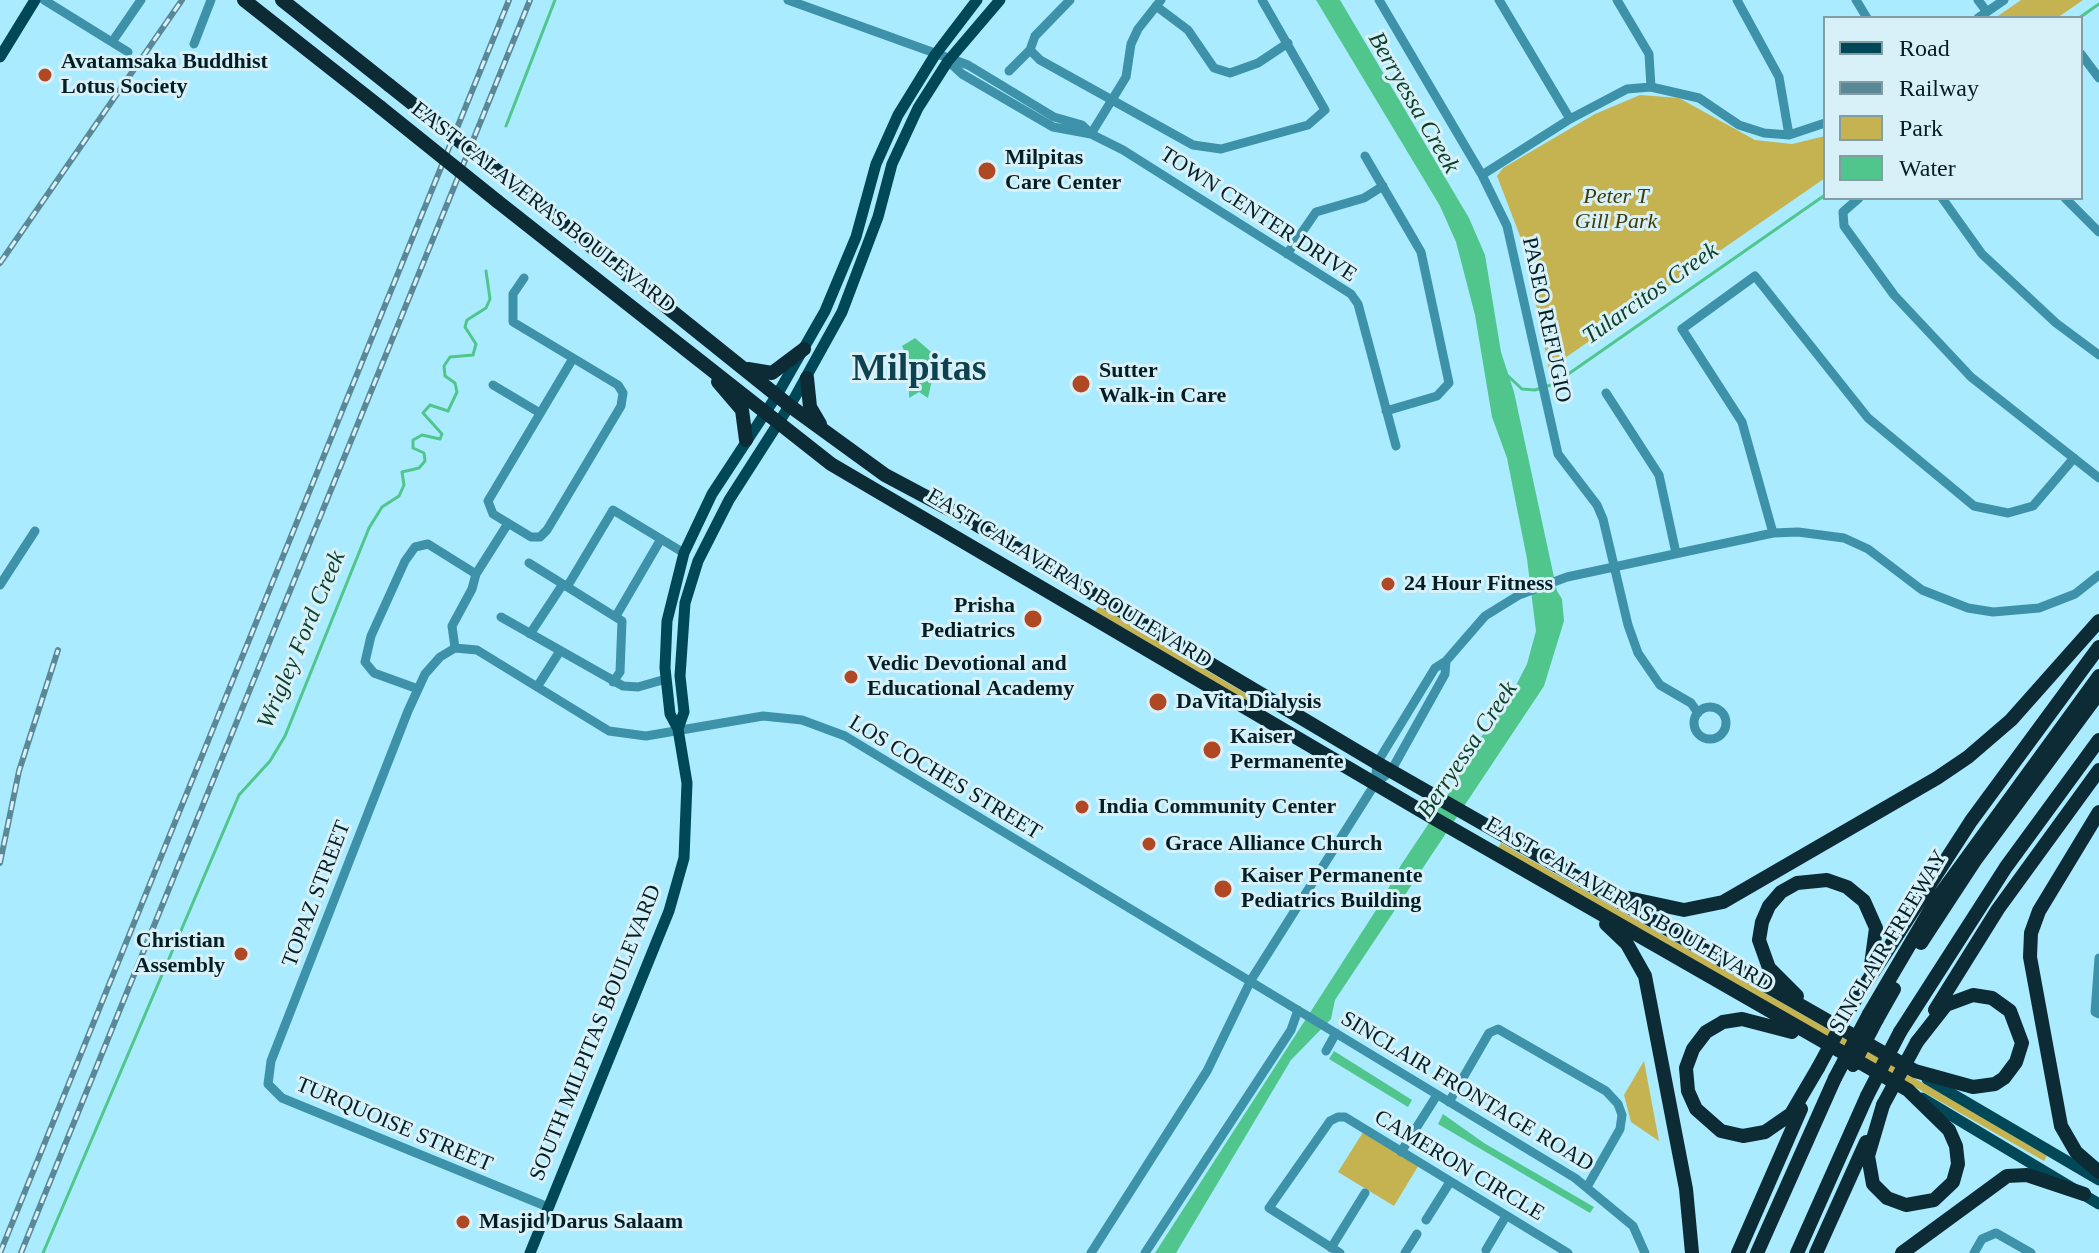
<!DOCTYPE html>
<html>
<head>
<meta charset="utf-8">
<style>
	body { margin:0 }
	#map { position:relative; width:2099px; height:1253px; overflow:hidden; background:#aaebff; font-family:Georgia,serif }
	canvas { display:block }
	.legend { position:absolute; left:1823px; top:16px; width:260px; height:184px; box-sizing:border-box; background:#d8f1f9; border:2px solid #839da4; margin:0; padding:10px 14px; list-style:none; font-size:24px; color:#031e25 }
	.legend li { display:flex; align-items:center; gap:16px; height:40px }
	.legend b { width:40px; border:2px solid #839da4 }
</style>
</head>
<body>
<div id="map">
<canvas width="2099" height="1253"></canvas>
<ul class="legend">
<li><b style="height:10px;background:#004757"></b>Road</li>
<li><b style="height:10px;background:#5a8896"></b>Railway</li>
<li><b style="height:22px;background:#c5b352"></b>Park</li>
<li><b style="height:22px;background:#50c68d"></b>Water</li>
</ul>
</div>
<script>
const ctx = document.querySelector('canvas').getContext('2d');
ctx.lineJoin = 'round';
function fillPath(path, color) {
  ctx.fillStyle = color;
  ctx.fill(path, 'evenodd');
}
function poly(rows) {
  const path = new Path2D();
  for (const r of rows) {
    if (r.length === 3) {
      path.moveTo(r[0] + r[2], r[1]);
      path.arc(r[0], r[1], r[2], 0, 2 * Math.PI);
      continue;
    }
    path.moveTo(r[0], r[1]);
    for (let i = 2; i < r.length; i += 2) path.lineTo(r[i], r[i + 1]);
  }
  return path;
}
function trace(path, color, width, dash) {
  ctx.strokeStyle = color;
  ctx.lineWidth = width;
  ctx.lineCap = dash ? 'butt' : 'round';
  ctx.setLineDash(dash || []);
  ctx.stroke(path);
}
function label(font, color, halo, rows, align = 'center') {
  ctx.font = font + ' Georgia,serif';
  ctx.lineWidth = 6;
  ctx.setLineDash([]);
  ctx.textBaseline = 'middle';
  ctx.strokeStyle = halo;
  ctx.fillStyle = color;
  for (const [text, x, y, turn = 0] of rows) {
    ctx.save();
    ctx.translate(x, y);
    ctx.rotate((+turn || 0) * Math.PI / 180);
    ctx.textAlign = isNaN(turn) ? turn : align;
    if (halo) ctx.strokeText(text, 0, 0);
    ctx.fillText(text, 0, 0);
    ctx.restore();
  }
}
const green = poly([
	[2021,0,2083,0,2057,18,1995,18],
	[1640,95,1679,98,1755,140,1792,144,1825,136,1825,178,1549,369,1525,249,1497,176,1503,168,1595,114],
	[1099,606,1258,701,1255,706,1095,611],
	[1501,843,1965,1107,2047,1156,2044,1161,1498,848],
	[1644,1061,1659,1141,1631,1122,1624,1095],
	[1365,1129,1420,1163,1394,1206,1338,1172]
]);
const water = poly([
	[1316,0,1340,0,1469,218,1485,255,1501,352,1514,392,1557,591,1562,599,1564,621,1544,686,1335,1000,1331,1019,1291,1060,1176,1253,1155,1253,1380,904,1401,865,1451,790,1458,769,1510,697,1527,664,1536,631,1527,559,1507,458,1492,417,1475,315,1456,242,1440,206],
	[915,338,937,357,928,398,919,392,909,398,909,380,900,359,908,360,902,346],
	[1334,1051,1412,1100,1408,1107,1329,1059],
	[1443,1114,1484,1143,1594,1207,1590,1213,1438,1124]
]);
const stream = poly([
	[2079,18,2099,4],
	[506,126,555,0],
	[1507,375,1522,389,1535,390,1554,384,1825,195],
	[43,1253,239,795,270,761,285,736,369,528,382,507,399,496,404,485,402,472,419,468,425,461,424,453,413,448,413,440,422,435,440,439,442,434,423,413,430,405,448,411,457,392,455,383,445,376,444,366,450,357,473,355,476,344,465,327,467,320,486,308,490,299,486,271]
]);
const minor = poly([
	[44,0,128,52],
	[788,0,968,65,1054,117,1082,125,1090,133],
	[1379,0,1482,175,1507,226,1558,454,1597,505,1603,519,1628,625,1638,653,1660,685,1691,703,1698,713],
	[1499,0,1570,119],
	[1617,0,1649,54,1651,87],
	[1737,0,1779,77,1789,135],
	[1856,0,1867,18],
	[1978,0,1987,12],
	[1156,6,1188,30,1214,68,1230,73,1258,63,1288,43],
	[1978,18,2004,0],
	[112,42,141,0],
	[194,44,211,0],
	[1030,50,1040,60,1193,145,1221,149,1308,125,1325,110,1262,0],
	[1030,50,1035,36,1070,0],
	[2081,54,2099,78],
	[948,61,962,74,1053,127,1091,134,1123,150,1351,294,1358,304,1396,446],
	[1009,71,1030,50],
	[1091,134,1126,77,1131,44,1138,29,1161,0],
	[1365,156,1421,252,1449,383,1437,396,1386,411],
	[1482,175,1570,119,1627,89,1651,87,1699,98,1739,125,1764,133,1789,135,1825,123],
	[1859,198,1843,212,1844,226,1894,295,1971,377,2099,478],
	[1942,198,1982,254,2056,323,2099,355],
	[2065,198,2099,232],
	[1287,254,1316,212,1364,198,1383,186],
	[524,278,513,294,513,322,618,385,623,393,621,406,547,530,540,537,531,537,493,514,488,501,572,360],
	[493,385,540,413],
	[1606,393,1659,475,1676,553],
	[1773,533,1742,422,1682,329,1755,276,1868,418,1974,506,2008,513,2033,506,2074,458],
	[529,563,622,621,620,672,613,682],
	[0,585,35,531],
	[567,587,613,510,684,553],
	[616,616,661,539],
	[501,617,623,686,638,687,666,679],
	[530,634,563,584],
	[455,648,452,626,472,589,476,574,507,525],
	[537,687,560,651],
	[418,689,374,673,365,662,371,636,405,561,415,547,428,544,476,574],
	[1710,723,16],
	[1375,784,1377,763,1435,668,1446,661,1485,616,1519,595,1567,577,1773,533,1798,532,1844,538,1868,549,1922,590,1968,608,1993,612,2039,608,2075,594,2099,575],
	[2099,958,2095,1012,2099,1014],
	[1326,1051,1336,1033],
	[1449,1102,1489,1033,1498,1029,1606,1091,1618,1104,1622,1115,1620,1129,1587,1187],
	[1401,1152,1437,1095],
	[548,1207,282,1098,268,1084,271,1061,408,711,425,674,440,657,455,648,477,650,609,731,646,736,763,716,802,720,845,736,1575,1178,1633,1226,1645,1253],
	[1426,1220,1450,1182],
	[1331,1248,1365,1193],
	[1486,1250,1506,1216],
	[1091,1253,1207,1071,1251,980,1375,784,1391,771,1445,674,1446,661],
	[1145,1253,1291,1030,1298,1010],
	[1340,1253,1269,1208,1330,1121,1338,1117,1345,1117,1568,1253],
	[1405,1253,1417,1234],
	[1974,1253,1982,1239,1996,1233,2031,1253]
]);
const major = poly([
	[0,57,35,0],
	[678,729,684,712,680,676,685,603,698,561,729,500,795,397,842,312,878,217,892,164,918,108,948,61,1000,0],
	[1927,1079,2099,1180],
	[1922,1098,2099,1204],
	[530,1253,669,911,684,858,687,783,678,729,670,714,665,668,667,621,684,553,712,494,777,395,825,311,856,237,876,164,898,115,935,55,977,0]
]);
const highway = poly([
	[244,0,380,107],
	[282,0,389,85],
	[506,178,790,406,885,475,962,516,1377,763,1835,1025,1915,1071,1973,1087,1995,1084,2004,1078,2016,1062,2022,1043,2010,1011,1992,998,1973,995,1946,1005,1917,1042],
	[497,201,831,464,1430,816,1908,1090,1949,1130,1956,1146,1958,1164,1953,1182,1934,1200,1906,1205,1887,1198,1873,1184,1868,1156,1883,1105],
	[748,369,772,373,804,349],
	[807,378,810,407,820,424],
	[718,382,742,410,746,440],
	[2099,812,2039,911,2031,933,2030,957,2061,1126,2076,1152,2099,1172],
	[1628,898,1684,910,1723,902,1937,778,1968,757,2011,720,2099,621],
	[1606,924,1627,944,1645,976,1686,1189,1692,1253],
	[1921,943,1976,859,2099,693],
	[1797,996,1769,968,1759,940,1762,922,1769,906,1781,892,1797,883,1827,880,1847,887,1864,901,1876,928,1871,965],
	[1852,1005,1971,821,2099,647],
	[1935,1010,1998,909,2099,770],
	[1869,1014,1936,900,2099,676],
	[1877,1019,1894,989],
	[1792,1032,1742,1019,1723,1022,1706,1032,1693,1049,1686,1068,1688,1091,1696,1109,1721,1131,1743,1136,1765,1132,1791,1114,1818,1068],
	[1900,1032,2006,867,2099,740],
	[1738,1253,1801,1109],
	[1757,1253,1835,1078],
	[1797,1253,1867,1096],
	[1816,1253,1866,1142],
	[1902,1253,2007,1176,2027,1175,2084,1194]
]);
const rail = poly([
	[0,263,182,0],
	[0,863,19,771,58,650],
	[0,1253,509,0],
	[21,1253,530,0]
]);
const highwayBridge = poly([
	[389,85,506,178],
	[380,107,497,201],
	[1853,1065,1877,1019],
	[1818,1068,1852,1005],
	[1835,1078,1869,1014],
	[1867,1096,1900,1032],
	[1883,1105,1917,1042]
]);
const markers = [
	[45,75,8,"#b04923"],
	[987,171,10,"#b04923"],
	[1081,384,10,"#b04923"],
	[1388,584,8,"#b04923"],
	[1033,619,10,"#b04923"],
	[851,677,8,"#b04923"],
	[1158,702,10,"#b04923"],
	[1212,750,10,"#b04923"],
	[1082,807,8,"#b04923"],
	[1149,844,8,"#b04923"],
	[1223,889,10,"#b04923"],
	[241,954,8,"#b04923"],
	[463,1222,8,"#b04923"]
];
const poiNames = [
	["Avatamsaka Buddhist",61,62],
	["Lotus Society",61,87],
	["Milpitas",1005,158],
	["Care Center",1005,183],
	["Sutter",1099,371],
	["Walk-in Care",1099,396],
	["24 Hour Fitness",1404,584],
	["Prisha",1015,606,"right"],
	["Pediatrics",1015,631,"right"],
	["Vedic Devotional and",867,664],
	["Educational Academy",867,689],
	["DaVita Dialysis",1176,702],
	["Kaiser",1230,737],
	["Permanente",1230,762],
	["India Community Center",1098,807],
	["Grace Alliance Church",1165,844],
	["Kaiser Permanente",1241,876],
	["Pediatrics Building",1241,901],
	["Christian",225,941,"right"],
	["Assembly",225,966,"right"],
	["Masjid Darus Salaam",479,1222]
];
const parkNames = [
	["Peter T",1616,197],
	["Gill Park",1616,222]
];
const streetNames = [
	["EAST CALAVERAS BOULEVARD",543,208,38],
	["TOWN CENTER DRIVE",1258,215,33],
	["PASEO REFUGIO",1546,320,78],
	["EAST CALAVERAS BOULEVARD",1069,579,31],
	["LOS COCHES STREET",945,778,31],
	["TOPAZ STREET",317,894,-69],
	["EAST CALAVERAS BOULEVARD",1629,905,30],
	["SINCLAIR FREEWAY",1889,942,-59],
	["SOUTH MILPITAS BOULEVARD",596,1033,-68],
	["SINCLAIR FRONTAGE ROAD",1467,1092,31],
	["TURQUOISE STREET",394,1125,23],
	["CAMERON CIRCLE",1459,1166,31]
];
const waterNames = [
	["Berryessa Creek",1413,103,60],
	["Tularcitos Creek",1651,294,-35],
	["Wrigley Ford Creek",302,640,-67],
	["Berryessa Creek",1468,750,-56]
];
const townNames = [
	["Milpitas",919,370]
];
fillPath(green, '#c5b352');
fillPath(water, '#50c68d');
trace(stream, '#50c68d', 3);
trace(minor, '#3d92aa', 9);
trace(major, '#004757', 11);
trace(highway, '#0c2b34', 14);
trace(rail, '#5a8896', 6);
trace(rail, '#d8f1f9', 3, [9]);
trace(highwayBridge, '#0c2b34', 14);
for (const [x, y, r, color] of markers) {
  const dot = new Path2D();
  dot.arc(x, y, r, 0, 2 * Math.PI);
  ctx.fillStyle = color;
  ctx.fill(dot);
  trace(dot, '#d8f1f9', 3);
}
label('bold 22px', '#031e25', '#d8f1f9', poiNames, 'left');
label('italic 22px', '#423a07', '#d8f1f9', parkNames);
label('22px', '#031e25', '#d8f1f9', streetNames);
label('italic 24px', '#0d4029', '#d8f1f9', waterNames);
label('bold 38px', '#0f424f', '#d8f1f9', townNames);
</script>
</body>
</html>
